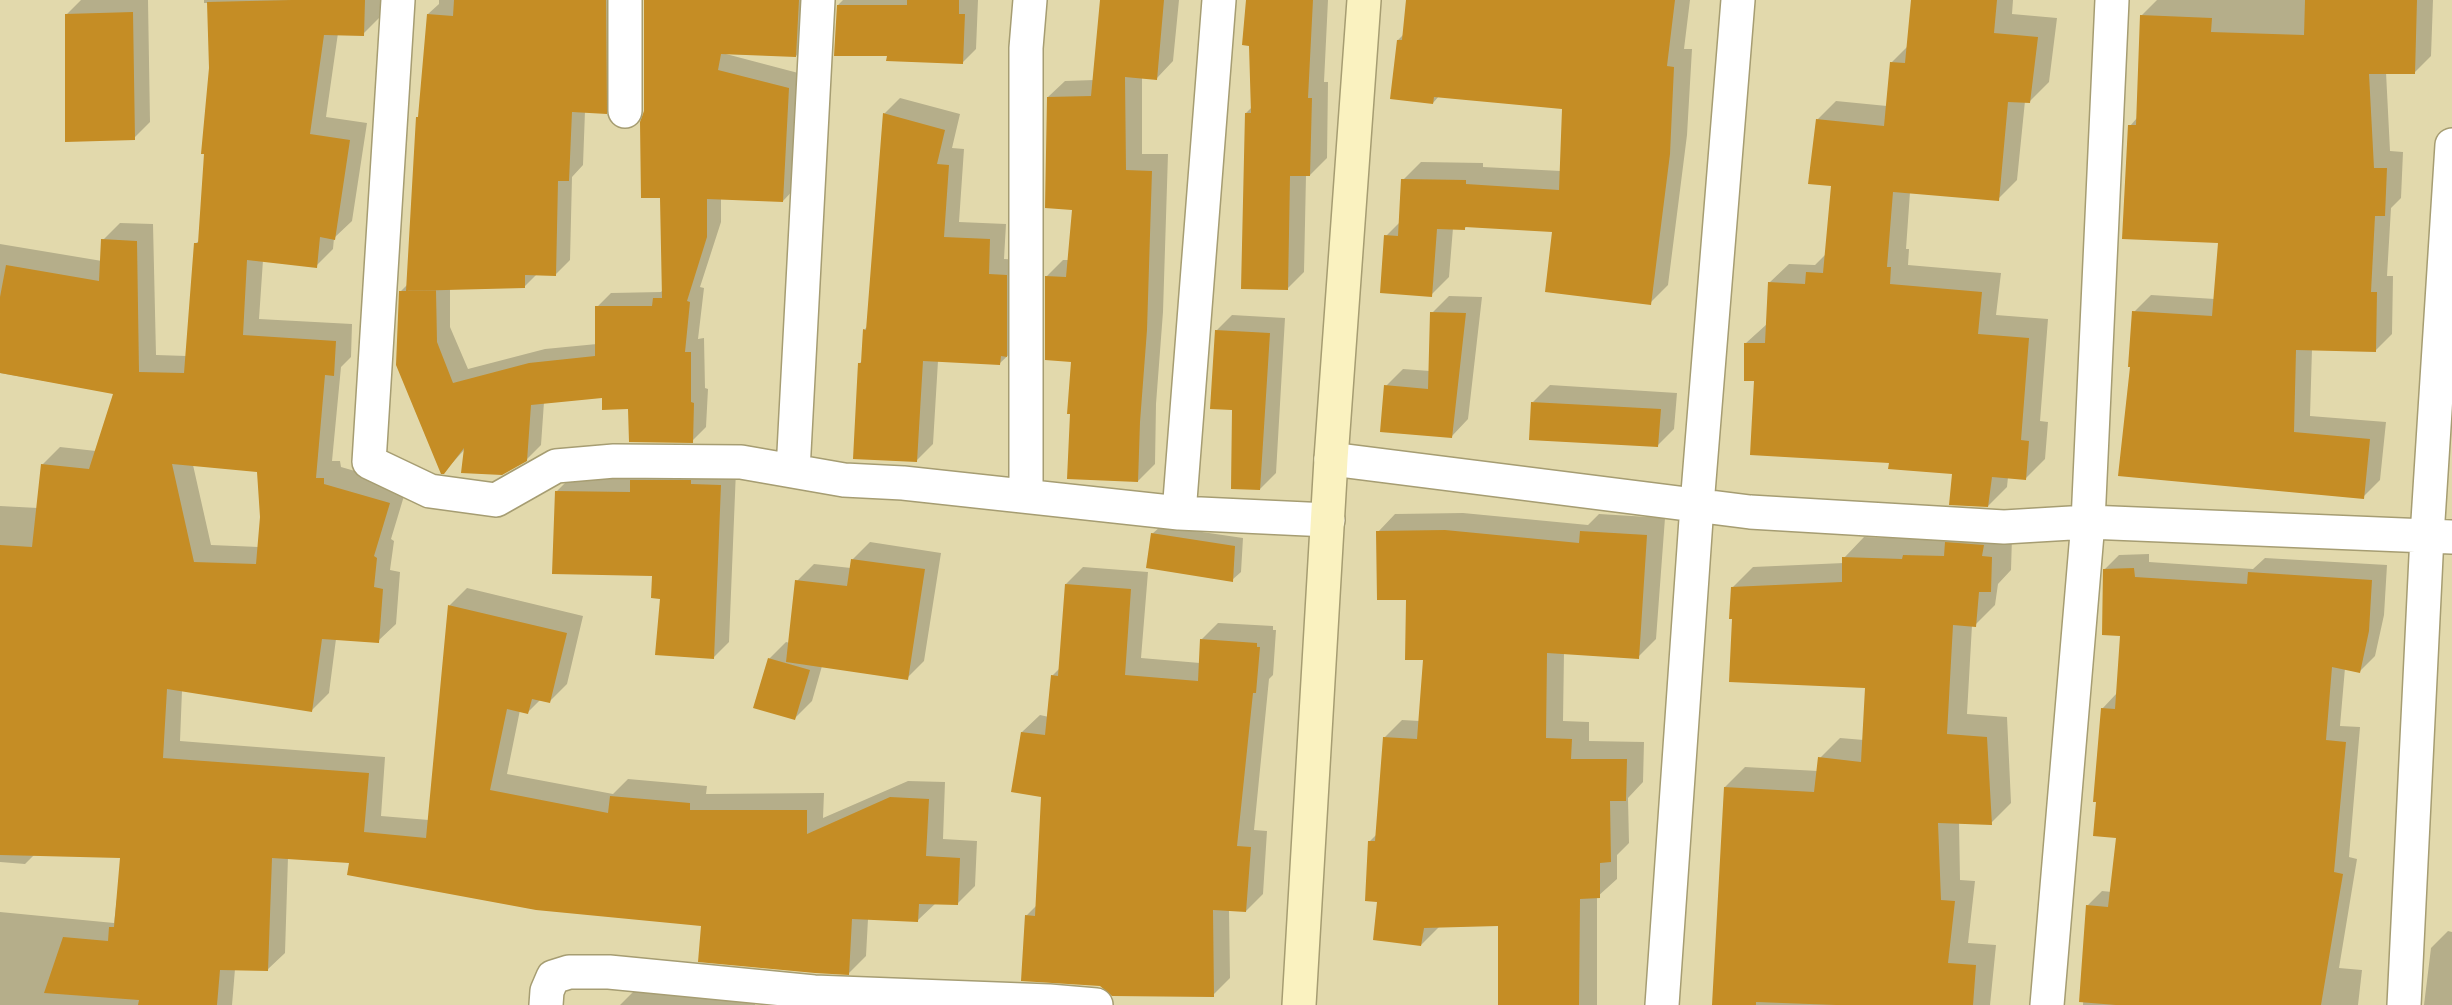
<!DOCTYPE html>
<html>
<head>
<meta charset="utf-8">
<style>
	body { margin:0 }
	canvas { display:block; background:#e2d9ac }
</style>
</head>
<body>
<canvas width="2452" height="1005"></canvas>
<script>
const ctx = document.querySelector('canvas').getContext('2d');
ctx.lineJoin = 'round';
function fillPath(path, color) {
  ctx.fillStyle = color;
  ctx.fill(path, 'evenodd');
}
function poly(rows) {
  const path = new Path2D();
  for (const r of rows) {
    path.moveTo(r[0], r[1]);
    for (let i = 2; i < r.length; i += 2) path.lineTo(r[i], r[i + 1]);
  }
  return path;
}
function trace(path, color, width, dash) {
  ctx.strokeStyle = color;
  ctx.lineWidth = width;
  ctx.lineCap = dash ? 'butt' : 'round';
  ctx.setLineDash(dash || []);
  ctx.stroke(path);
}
const shadow = poly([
	[81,0,148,0,150,122,134,138,66,15],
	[204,0,380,0,380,17,363,34,338,33,326,117,367,123,352,221,334,238,333,249,316,266,263,260,259,319,352,324,351,357,341,367,332,461,340,461,341,467,407,486,391,539,394,541,390,570,400,572,396,624,378,641,336,639,329,693,312,710,182,690,180,741,385,757,381,816,429,820,450,605,467,588,583,616,567,684,550,701,541,699,528,712,520,710,507,774,613,794,628,779,707,786,706,794,824,793,823,818,908,781,945,782,943,839,977,841,975,886,958,903,936,903,918,920,868,919,866,956,849,973,703,925,350,861,288,857,285,953,267,970,235,969,232,1005,0,1005,0,912,114,923,122,857,34,855,25,864,0,862,0,506,38,508,42,465,60,447,96,451,115,393,0,373,0,244,102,261,103,240,120,223,153,224,156,355,187,356,195,244,200,240,210,68,208,3,204,3],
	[193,465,258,471,261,517,259,547,211,545],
	[439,0,620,0,621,99,607,113,585,111,583,165,572,177,570,260,556,274,537,274,524,287,450,288,450,327,468,369,545,349,597,344,597,307,611,293,661,292,663,290,662,197,645,111,645,0,812,0,810,41,796,56,726,54,802,74,797,186,783,201,721,198,721,222,700,287,704,288,698,339,704,338,705,388,708,389,706,427,692,441,629,407,603,396,544,402,541,445,526,460,465,449,444,472,400,292,408,284,417,118,420,115,428,14,439,4],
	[843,0,978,0,976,49,963,62,889,55,838,5],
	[1101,0,1179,0,1173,61,1157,78,1142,77,1142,154,1168,154,1163,312,1156,404,1155,464,1138,481,1073,361,1046,277,1063,260,1069,260,1073,209,1048,97,1065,81,1094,80],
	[1248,0,1328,0,1324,82,1328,82,1327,158,1310,175,1306,175,1304,272,1287,289,1246,113,1252,107],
	[1407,0,1690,0,1684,49,1692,49,1687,135,1668,285,1650,303,1554,231,1467,226,1464,229,1453,228,1449,277,1431,295,1386,236,1401,221,1403,180,1421,162,1483,163,1483,167,1561,171,1564,107,1439,96,1433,103,1398,40,1404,34],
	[1913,0,2013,0,2012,14,2057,18,2049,82,2030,101,2025,101,2017,180,1998,199,1910,192,1906,249,1909,249,1908,265,2001,273,1996,315,2048,319,2040,421,2048,422,2045,459,2026,478,2008,477,2007,487,1988,506,1953,473,1890,462,1756,380,1746,343,1767,324,1769,283,1789,264,1815,265,1827,253,1833,185,1817,120,1836,101,1887,106,1891,63,1908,46],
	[2157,0,2433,0,2431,56,2414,73,2386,72,2390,151,2403,152,2401,198,2391,208,2387,276,2393,276,2392,334,2375,351,2312,349,2310,416,2386,422,2380,480,2363,497,2131,365,2134,312,2151,295,2215,299,2219,241,2130,126,2137,118,2141,16],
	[900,98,960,114,952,148,964,149,959,222,1006,224,1004,259,1023,260,1016,348,999,364,938,361,933,444,917,460,860,363,862,361,864,330,868,326,884,114],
	[1449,296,1482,297,1468,419,1452,436,1386,386,1403,369,1430,371,1432,313],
	[1232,315,1285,318,1276,473,1260,489,1234,409,1216,331],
	[1550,385,1677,393,1674,429,1657,446,1533,402],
	[736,470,729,642,713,658,662,597,654,574,557,491,572,476],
	[1463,513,1588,525,1599,514,1665,518,1656,639,1638,657,1564,652,1563,721,1589,722,1589,741,1644,742,1643,782,1628,798,1629,843,1617,855,1617,879,1597,897,1597,1005,1499,1005,1500,925,1439,927,1421,945,1379,900,1370,841,1377,834,1384,738,1402,720,1420,721,1425,659,1407,599,1378,532,1395,514],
	[1161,526,1243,538,1241,572,1232,580,1152,534],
	[1925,535,2012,537,2011,570,1998,584,1995,605,1975,625,1972,625,1967,714,2007,717,2011,803,1991,823,1959,822,1960,880,1975,881,1968,943,1996,945,1990,1005,1713,1005,1725,787,1745,767,1818,771,1820,758,1840,738,1864,740,1867,687,1734,618,1733,587,1753,567,1844,563,1844,558,1864,537,1921,539],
	[870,542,941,553,924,661,907,678,822,666,812,701,795,718,769,659,786,642,790,643,797,581,814,564,851,568,853,559],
	[2149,554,2149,562,2253,569,2265,558,2387,565,2384,615,2375,656,2360,671,2345,668,2340,726,2360,727,2349,857,2357,859,2339,968,2362,970,2358,1005,2083,1005,2087,906,2102,891,2112,892,2118,837,2102,709,2117,693,2122,635,2104,570,2119,555],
	[1083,567,1148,572,1141,658,1200,663,1201,640,1218,623,1273,626,1273,630,1276,630,1273,675,1269,679,1254,830,1267,831,1263,894,1246,911,1229,910,1230,978,1213,995,1026,916,1037,905,1042,795,1022,732,1040,715,1049,717,1052,676,1060,668,1066,584],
	[2448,931,2452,932,2452,1005,2424,1005,2431,948],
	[719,978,759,982,755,1005,620,1005,634,991,699,998]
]);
const building = poly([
	[291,0,365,0,364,36,324,35,310,134,350,140,335,240,320,237,317,268,247,260,243,335,336,341,334,376,325,375,316,478,324,478,324,484,390,503,374,556,377,558,374,587,383,589,379,643,322,639,312,712,167,689,163,758,369,773,364,832,426,838,448,605,567,633,550,703,532,699,528,714,507,709,490,790,608,813,610,796,690,803,690,810,807,810,807,834,890,797,929,799,926,856,960,858,958,905,919,904,918,922,852,919,849,975,815,973,698,962,701,926,536,910,347,875,349,863,272,858,268,971,220,970,217,1005,138,1005,139,1000,44,993,63,937,108,941,109,927,114,927,120,858,0,855,0,545,32,547,41,464,89,469,113,394,0,373,0,297,6,265,99,281,101,239,137,241,139,372,184,373,194,243,198,243,204,154,201,154,209,68,207,2],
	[172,464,257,472,260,517,256,564,194,562],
	[454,0,606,0,607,114,572,112,569,181,558,181,556,276,525,275,525,288,406,291,416,117,418,117,427,14,453,16],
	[644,0,799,0,796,57,721,54,718,70,789,88,783,202,707,199,707,237,687,301,690,302,685,352,691,352,691,402,694,403,693,443,629,442,628,409,602,410,602,398,531,405,527,461,502,475,461,473,464,448,444,474,441,474,396,365,399,291,436,290,437,342,453,383,529,363,595,356,595,306,652,306,653,298,662,298,660,198,641,198,640,122,644,111],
	[907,0,959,0,959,14,965,14,963,64,886,61,887,56,834,56,837,5,907,5],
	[1100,0,1164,0,1157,80,1125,77,1126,170,1152,171,1147,330,1140,422,1138,482,1067,479,1070,414,1067,414,1071,362,1045,360,1045,276,1066,277,1072,210,1045,208,1047,97,1091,96],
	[1246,0,1313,0,1308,98,1312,98,1310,176,1290,176,1288,290,1241,289,1245,113,1251,113,1249,46,1242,45],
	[1406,0,1675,0,1667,66,1674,67,1670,154,1651,305,1545,292,1552,232,1465,227,1465,230,1437,229,1432,297,1380,293,1384,235,1398,236,1401,179,1466,180,1466,184,1559,190,1562,109,1434,97,1433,104,1390,99,1397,40,1402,40],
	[1911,0,1997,0,1994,33,2038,37,2030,103,2008,102,1999,201,1893,192,1887,267,1891,267,1890,284,1982,292,1978,334,2029,338,2021,440,2029,441,2026,480,1992,477,1988,507,1949,505,1952,474,1888,469,1889,463,1750,455,1754,381,1744,381,1744,343,1765,343,1768,282,1805,284,1806,272,1823,273,1831,186,1808,184,1816,119,1884,126,1890,62,1905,63],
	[2305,0,2417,0,2415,74,2369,74,2374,168,2387,168,2385,216,2375,216,2371,292,2377,292,2376,352,2296,350,2294,432,2370,439,2364,499,2118,476,2130,367,2128,367,2132,311,2212,316,2218,243,2122,239,2128,125,2136,125,2140,15,2212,18,2211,32,2304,35],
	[133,12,135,140,65,142,65,14],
	[883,113,945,130,937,164,949,165,944,237,990,239,989,274,1007,275,1007,357,1001,356,1000,365,923,361,917,462,853,459,858,363,861,363,863,329,866,330],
	[1430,312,1466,313,1452,438,1380,432,1384,385,1428,389],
	[1215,330,1270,333,1260,490,1231,489,1232,410,1210,409],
	[1531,402,1661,409,1658,447,1529,440],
	[630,480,691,480,691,484,721,485,714,659,655,655,660,599,651,598,652,576,552,574,555,491,630,492],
	[1445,530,1579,543,1580,531,1647,535,1639,659,1547,653,1546,738,1572,739,1571,759,1627,759,1626,801,1610,801,1611,862,1600,863,1600,898,1580,899,1579,1005,1498,1005,1498,926,1424,928,1421,946,1373,940,1377,902,1365,901,1368,841,1375,841,1383,737,1417,739,1423,660,1405,660,1406,600,1377,600,1376,531],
	[1151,533,1235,546,1233,582,1146,568],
	[1945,542,1984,545,1982,556,1992,557,1991,592,1979,592,1976,627,1953,625,1947,734,1987,737,1992,825,1938,823,1941,900,1955,901,1948,963,1976,965,1973,1005,1836,1005,1756,1002,1756,1005,1712,1005,1724,787,1814,792,1818,757,1861,762,1865,688,1729,682,1732,619,1729,619,1731,587,1842,582,1842,557,1902,559,1903,555,1944,556],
	[851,559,925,569,908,680,786,662,795,580,847,586],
	[2134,568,2135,577,2247,584,2248,572,2372,580,2369,631,2360,673,2332,667,2326,740,2346,742,2334,872,2343,874,2321,1005,2116,1005,2079,1002,2086,905,2108,907,2116,838,2093,836,2096,802,2093,802,2101,708,2115,709,2120,636,2102,635,2103,569],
	[1065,584,1131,589,1125,675,1198,681,1200,639,1257,643,1257,647,1260,647,1256,693,1253,693,1237,846,1251,847,1246,912,1213,910,1214,997,1112,996,1100,986,1021,981,1025,915,1035,916,1041,797,1011,792,1021,732,1045,735,1051,675,1058,676],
	[768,658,810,670,795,720,753,708]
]);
const street = poly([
	[398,0,369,462,430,491,496,500,556,466,614,461,741,462,844,480,903,483,1179,513,1328,520],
	[625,111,625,0],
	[1331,459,1750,512,2004,527,2088,522,2452,537],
	[793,471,818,0],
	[1026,496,1026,48,1030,0],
	[1179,513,1219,0],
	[546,1005,547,991,553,977,569,972,609,972,814,992,1049,1001,1096,1005],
	[1662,1005,1697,505,1738,0],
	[2047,1005,2088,522,2112,0],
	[2404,1005,2427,536,2452,145]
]);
const secondary = poly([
	[1299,1005,1331,459,1364,0]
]);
fillPath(shadow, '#0003');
fillPath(building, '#c58d25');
trace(street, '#a69d72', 36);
trace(secondary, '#a69d72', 36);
trace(street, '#fff', 33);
trace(secondary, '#faf2c0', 33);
</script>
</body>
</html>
